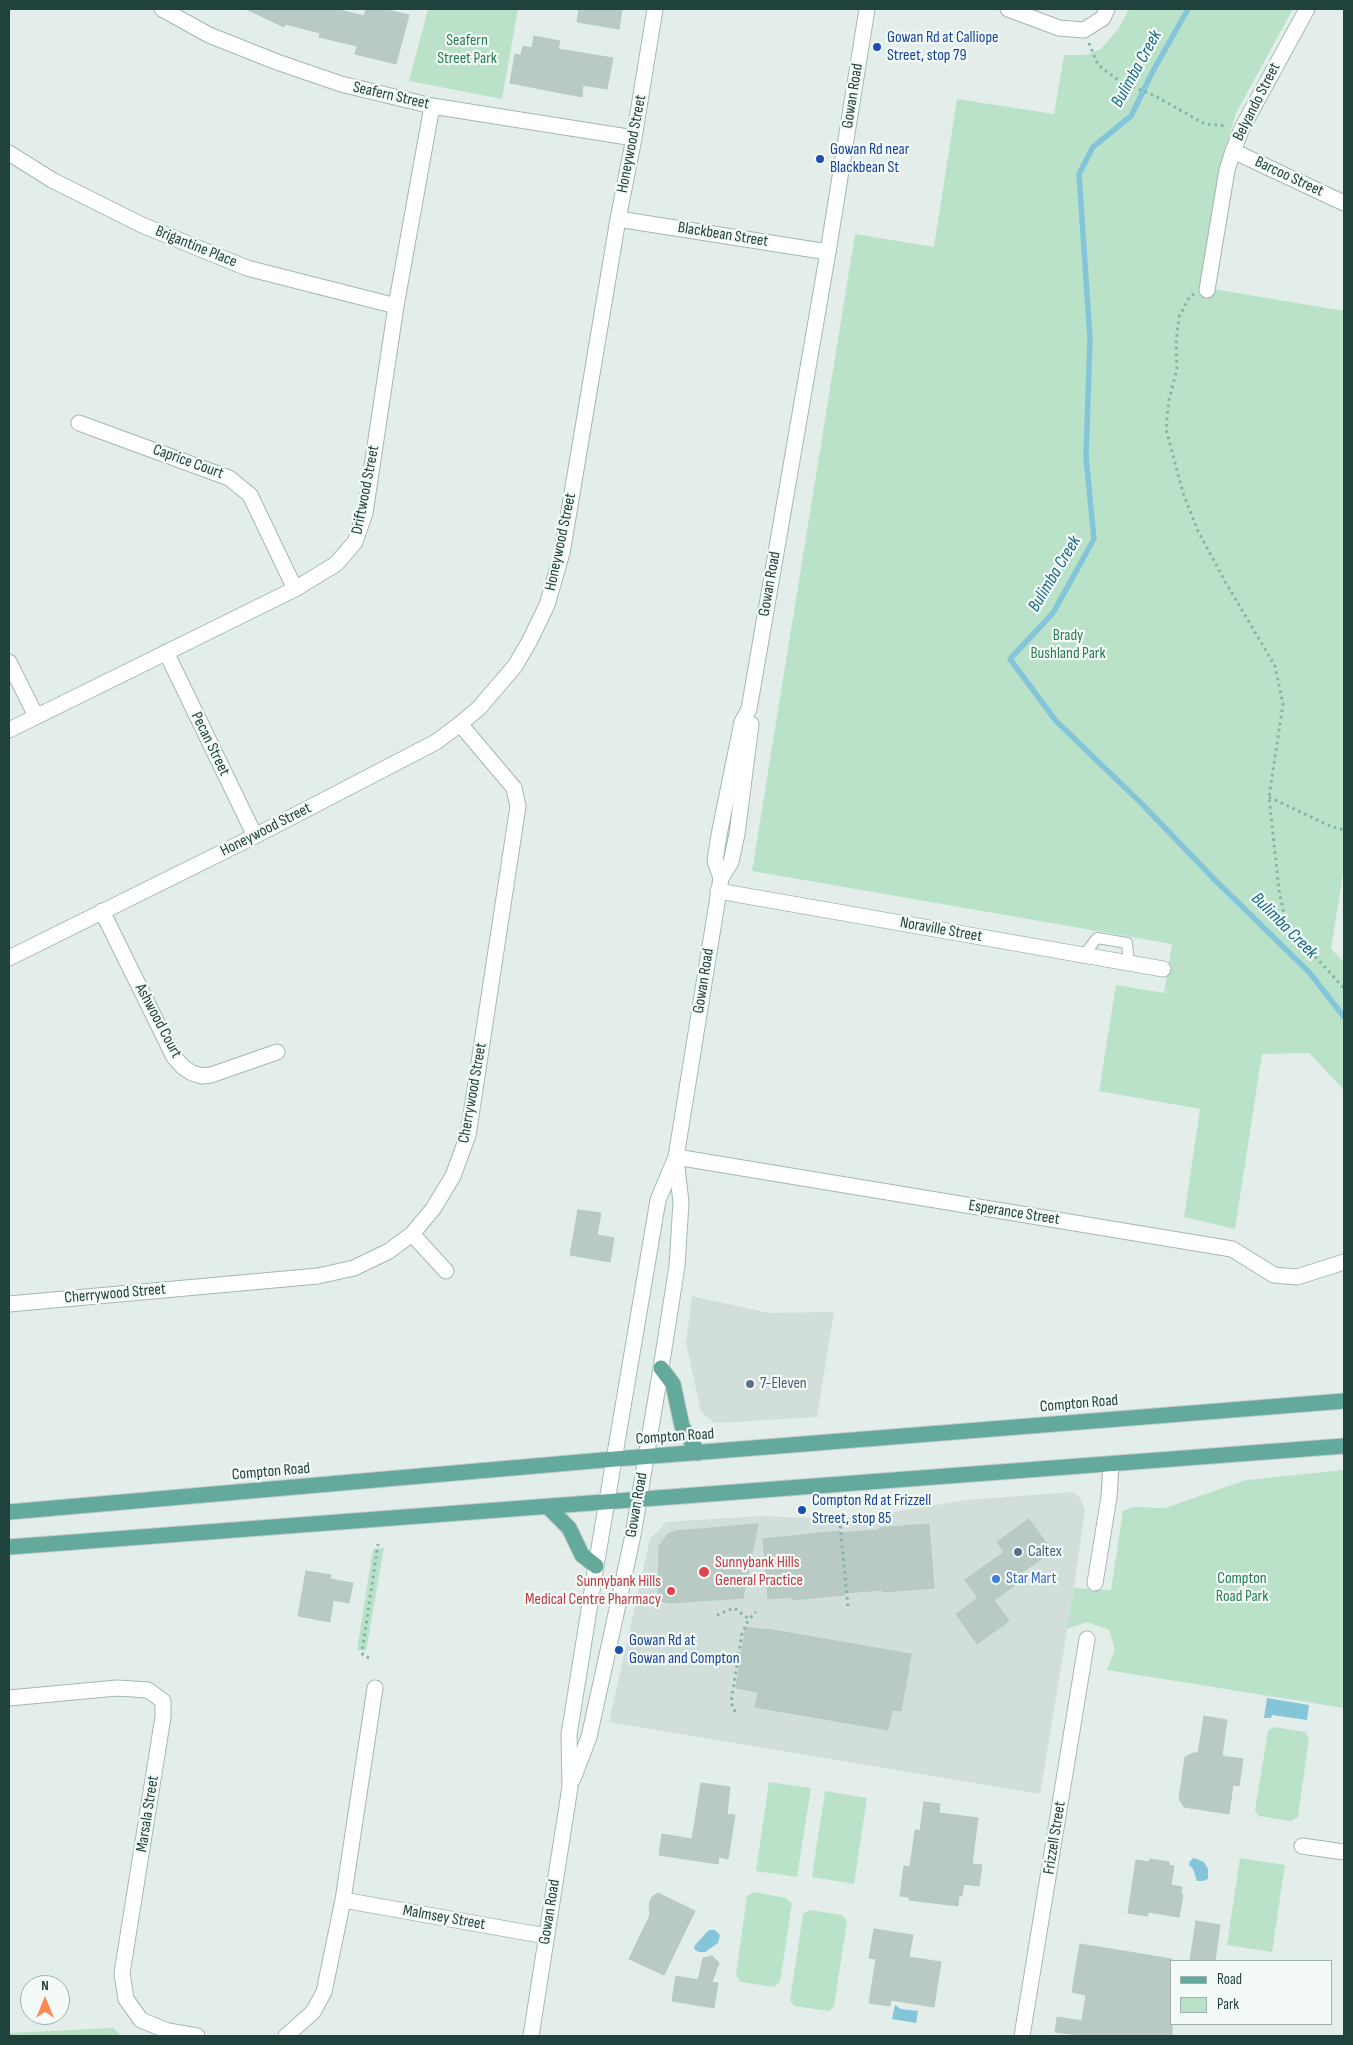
<!DOCTYPE html>
<html>
<head>
<meta charset="utf-8">
<style>
	body { margin:0 }
	#map { position:relative; width:1353px; height:2045px; overflow:hidden; background:#e3eeea; font-family:"Sofia Sans Condensed",sans-serif }
	canvas { display:block }
	.frame { position:absolute; inset:0; border:10px solid #20423c; pointer-events:none }
	.legend { position:absolute; left:1170px; top:1960px; width:162px; height:65px; box-sizing:border-box; background:#f4faf8; border:1px solid #9fb0ad; margin:0; padding:6px 9px; list-style:none; font-size:15px; color:#20423c }
	.legend li { display:flex; align-items:center; gap:10px; height:25px }
	.legend b { width:25px; border:1px solid #9fb0ad }
	.north { position:absolute; left:20px; top:1975px; width:50px; height:50px; box-sizing:border-box; background:#f4faf8; border:1px solid #9fb0ad; border-radius:50%; rotate:0deg; font-size:14px; font-weight:700; line-height:20px; text-align:center; color:#20423c }
	.north::after { content:''; display:block; margin:auto; width:18px; height:22px; background:#ff8950; clip-path:polygon(50% 0,100% 100%,50% 72%,0 100%) }
</style>
</head>
<body>
<div id="map">
<canvas width="1353" height="2045"></canvas>
<div class="frame"></div>
<ul class="legend">
<li><b style="height:6px;background:#63a99c"></b>Road</li>
<li><b style="height:14px;background:#bae2c8"></b>Park</li>
</ul>
<div class="north">N</div>
</div>
<script>
const ctx = document.querySelector('canvas').getContext('2d');
ctx.lineJoin = 'round';
function fillPath(path, color) {
  ctx.fillStyle = color;
  ctx.fill(path, 'evenodd');
}
function poly(rows) {
  const path = new Path2D();
  for (const r of rows) {
    path.moveTo(r[0], r[1]);
    for (let i = 2; i < r.length; i += 2) path.lineTo(r[i], r[i + 1]);
  }
  return path;
}
function trace(path, color, width, dash) {
  ctx.strokeStyle = color;
  ctx.lineWidth = width;
  ctx.lineCap = dash ? 'butt' : 'round';
  ctx.setLineDash(dash || []);
  ctx.stroke(path);
}
function label(font, color, halo, rows, align = 'center') {
  ctx.font = font + ' "Sofia Sans Condensed",sans-serif';
  ctx.lineWidth = 4.5;
  ctx.setLineDash([]);
  ctx.textBaseline = 'middle';
  ctx.strokeStyle = halo;
  ctx.fillStyle = color;
  for (const [text, x, y, turn = 0] of rows) {
    ctx.save();
    ctx.translate(x, y);
    ctx.rotate((+turn || 0) * Math.PI / 180);
    ctx.textAlign = isNaN(turn) ? turn : align;
    if (halo) ctx.strokeText(text, 0, 0);
    ctx.fillText(text, 0, 0);
    ctx.restore();
  }
}
const built = poly([
	[692,1296,768,1313,834,1312,817,1417,715,1423,701,1412,686,1343],
	[1073,1492,1080,1498,1085,1510,1074,1588,1040,1794,609,1722,650,1539,666,1522,762,1516,832,1519,870,1516,966,1500]
]);
const green = poly([
	[428,9,518,9,502,99,409,81],
	[1129,9,1293,9,1236,113,1223,157,1202,287,1344,311,1344,867,1331,949,1344,962,1344,1090,1309,1053,1262,1054,1235,1229,1184,1217,1200,1109,1099,1091,1116,985,1164,993,1172,944,752,871,855,234,934,247,957,99,1054,114,1064,55,1085,55,1101,49,1119,28],
	[1344,1470,1344,1708,1107,1670,1115,1649,1109,1630,1087,1622,1067,1629,1074,1588,1111,1590,1123,1511,1133,1507,1165,1508,1246,1480],
	[384,1548,366,1651,357,1650,373,1549],
	[1274,1727,1305,1732,1309,1738,1298,1817,1291,1821,1259,1816,1255,1810,1268,1731],
	[769,1782,811,1788,797,1877,756,1871],
	[825,1791,867,1798,854,1884,812,1877],
	[1240,1858,1285,1865,1272,1952,1227,1945],
	[754,1892,786,1898,792,1904,780,1981,774,1987,741,1982,736,1975,747,1896],
	[809,1910,842,1915,847,1921,834,2007,829,2011,794,2006,790,2000,803,1914],
	[114,2028,121,2036,9,2036,9,2033]
]);
const water = poly([
	[1267,1698,1309,1705,1307,1720,1272,1715,1271,1718,1264,1718],
	[1194,1858,1204,1862,1208,1869,1208,1879,1203,1881,1197,1881,1193,1869,1189,1865,1190,1861],
	[709,1930,715,1930,720,1935,718,1943,705,1952,699,1952,695,1950,694,1946],
	[895,2005,901,2009,918,2011,916,2023,892,2019]
]);
const stream = poly([
	[1188,9,1153,71,1131,116,1093,147,1079,174,1090,339,1086,457,1094,539,1053,613,1010,659,1056,721,1141,803,1215,880,1309,972,1344,1017]
]);
const building = poly([
	[246,9,336,9,364,16,366,9,383,9,409,15,396,64,355,54,357,46,319,37,320,33,285,24,284,27,246,9],
	[579,9,622,9,619,29,577,22,579,9],
	[534,36,560,41,558,49,613,58,607,89,583,85,582,97,510,83,515,54,521,55,523,46,532,48,534,36],
	[578,1210,601,1213,597,1235,614,1238,610,1262,570,1255,578,1210],
	[1029,1519,1052,1551,1020,1574,1024,1579,994,1600,1009,1621,977,1644,956,1614,978,1598,965,1580,1004,1552,997,1542,1029,1519],
	[758,1524,743,1598,669,1603,658,1600,659,1546,668,1534,676,1531,758,1524],
	[929,1524,934,1588,883,1592,882,1590,844,1593,844,1595,792,1600,792,1597,768,1599,763,1539,839,1531,839,1533,879,1530,879,1528,929,1524],
	[306,1571,331,1575,330,1579,353,1583,349,1603,333,1600,330,1622,298,1616,306,1571],
	[746,1627,766,1630,766,1629,911,1654,901,1711,892,1710,888,1730,755,1707,758,1692,736,1688,746,1627],
	[1204,1716,1227,1720,1222,1756,1243,1759,1239,1786,1233,1785,1229,1814,1184,1807,1179,1799,1185,1757,1193,1753,1198,1753,1204,1716],
	[701,1783,730,1787,727,1814,735,1815,728,1859,719,1857,718,1864,659,1855,662,1834,692,1839,701,1783],
	[924,1802,940,1804,939,1813,978,1818,972,1864,982,1865,979,1886,964,1884,962,1896,959,1896,958,1906,909,1900,909,1897,900,1896,904,1866,910,1867,915,1830,920,1831,924,1802],
	[1150,1859,1169,1862,1169,1865,1174,1866,1171,1885,1182,1887,1181,1894,1183,1895,1179,1917,1148,1912,1148,1916,1128,1913,1136,1860,1149,1862,1150,1859],
	[658,1893,695,1911,664,1975,629,1959,650,1915,649,1904,652,1897,658,1893],
	[1196,1921,1220,1925,1215,1961,1190,1961,1196,1921],
	[874,1929,913,1935,909,1957,941,1962,934,2007,891,2000,890,2006,869,2003,876,1959,869,1958,874,1929],
	[1080,1944,1172,1959,1172,2036,1087,2036,1055,2032,1057,2017,1082,2021,1086,1995,1072,1992,1080,1944],
	[712,1956,719,1963,712,1982,718,1983,714,2008,672,2001,676,1976,698,1980,703,1958,712,1956]
]);
const path = poly([
	[1089,43,1098,65,1121,82,1155,96,1205,124,1227,126],
	[1194,294,1190,296,1179,317,1176,344,1177,369,1169,400,1166,429,1183,493,1198,531,1226,583,1275,666,1283,704,1269,797,1279,890,1285,919,1297,937,1344,988],
	[1269,797,1330,826,1344,830],
	[839,1513,848,1607],
	[717,1615,734,1608,749,1619,756,1612],
	[369,1658,363,1655,362,1652,378,1544],
	[735,1712,731,1702,742,1634,749,1619]
]);
const lane = poly([
	[1083,956,1097,938,1127,943,1129,964]
]);
const street = poly([
	[162,9,209,35,277,62,341,84,432,106,634,138],
	[1008,9,1059,28,1084,30,1103,18,1107,9],
	[1233,151,1344,203],
	[9,153,52,180,142,225,247,268,396,306],
	[618,219,828,252],
	[1207,290,1227,170,1233,151,1242,128,1307,9],
	[79,423,229,478,250,495,295,589],
	[166,652,255,836],
	[9,662,36,716],
	[9,730,295,589,336,564,355,542,365,513,396,306,432,106],
	[718,891,1163,969],
	[102,911,174,1057,183,1067,192,1073,202,1076,211,1075,277,1052],
	[9,958,255,836,436,742,460,724,479,708,515,666,529,642,547,605,562,553,618,219,634,138,655,9],
	[676,1157,1232,1249,1274,1275,1297,1277,1344,1262],
	[412,1234,446,1271],
	[9,1304,318,1276,354,1268,389,1251,412,1234,433,1209,453,1176,468,1135,518,806,514,788,460,724],
	[1095,1583,1109,1497,1111,1464],
	[9,1698,117,1688,148,1690,163,1701,163,1717,122,1973,126,1999,141,2020,168,2031,197,2036],
	[1302,1846,1344,1852],
	[343,1900,546,1936],
	[286,2036,313,2012,324,1992,343,1900,375,1688],
	[1022,2036,1087,1639]
]);
const secondary = poly([
	[721,878,731,862,737,834,751,724],
	[573,1779,589,1737,611,1637,633,1535,661,1368,677,1266,681,1202,676,1159],
	[531,2036,570,1787,569,1735,596,1566,658,1200,676,1157,721,878,715,861,719,835,742,722,749,709,828,252,867,9]
]);
const primary = poly([
	[661,1368,673,1384,682,1426,698,1453],
	[549,1508,569,1528,582,1555,596,1566],
	[9,1512,615,1459,1344,1401],
	[9,1547,1344,1446]
]);
const markers = [
	[877,47,5,"#1a4fb4"],
	[820,159,5,"#1a4fb4"],
	[750,1384,5,"#5c6f8a"],
	[802,1510,5,"#1a4fb4"],
	[1018,1552,5,"#5c6f8a"],
	[704,1572,6,"#e0444e"],
	[996,1579,5,"#3f7fe0"],
	[671,1591,5,"#e0444e"],
	[619,1650,5,"#1a4fb4"]
];
const transitNames = [
	["Gowan Rd at Calliope",887,38],
	["Street, stop 79",887,56],
	["Gowan Rd near",830,150],
	["Blackbean St",830,168],
	["Compton Rd at Frizzell",812,1501],
	["Street, stop 85",812,1519],
	["Gowan Rd at",629,1641],
	["Gowan and Compton",629,1659]
];
const parkNames = [
	["Seafern",467,41],
	["Street Park",467,59],
	["Brady",1068,636],
	["Bushland Park",1068,654],
	["Compton",1242,1579],
	["Road Park",1242,1597]
];
const streetNames = [
	["Seafern Street",391,96,13],
	["Gowan Road",853,96,-81],
	["Belyando Street",1257,102,-63],
	["Honeywood Street",632,144,-79],
	["Barcoo Street",1289,177,25],
	["Blackbean Street",723,235,9],
	["Brigantine Place",196,247,22],
	["Caprice Court",188,462,20],
	["Driftwood Street",366,490,-79],
	["Honeywood Street",561,542,-78],
	["Gowan Road",770,584,-80],
	["Pecan Street",210,744,64],
	["Honeywood Street",266,830,-27],
	["Noraville Street",941,930,10],
	["Gowan Road",704,981,-81],
	["Ashwood Court",158,1021,62],
	["Cherrywood Street",473,1093,-80],
	["Esperance Street",1014,1213,9],
	["Cherrywood Street",115,1294,-5],
	["Compton Road",1079,1404,-5],
	["Compton Road",675,1437,-4],
	["Compton Road",271,1472,-5],
	["Gowan Road",637,1505,-80],
	["Marsala Street",148,1814,-81],
	["Frizzell Street",1055,1838,-81],
	["Gowan Road",550,1912,-81],
	["Malmsey Street",444,1918,10]
];
const serviceNames = [
	["7-Eleven",760,1384],
	["Caltex",1028,1552]
];
const healthNames = [
	["Sunnybank Hills",715,1563],
	["General Practice",715,1581],
	["Sunnybank Hills",661,1582,"right"],
	["Medical Centre Pharmacy",661,1600,"right"]
];
const shopNames = [
	["Star Mart",1006,1579]
];
const waterNames = [
	["Bulimba Creek",1137,69,-61],
	["Bulimba Creek",1055,574,-59],
	["Bulimba Creek",1284,926,45]
];
fillPath(built, '#d1ded9');
fillPath(green, '#bae2c8');
fillPath(water, '#85c5d9');
trace(stream, '#85c5d9', 5.5);
fillPath(building, '#b8cac3');
trace(building, '#b4c9c2', 1);
trace(lane, '#a5b7b2', 12);
trace(street, '#a5b7b2', 17);
trace(secondary, '#a0bbb4', 17);
trace(primary, '#c1cac8', 17);
trace(path, '#80b5a9', 3, [2.5, 4]);
trace(lane, '#fff', 10);
trace(street, '#fff', 15);
trace(secondary, '#fff', 15);
trace(primary, '#63a99c', 15);
for (const [x, y, r, color] of markers) {
  const dot = new Path2D();
  dot.arc(x, y, r, 0, 2 * Math.PI);
  ctx.fillStyle = color;
  ctx.fill(dot);
  trace(dot, '#f4faf8', 2);
}
label('16px', '#164399', '#f4faf8', transitNames, 'left');
label('16px', '#267d4f', '#f4faf8', parkNames);
label('16px', '#20423c', '#f4faf8', streetNames);
label('16px', '#4e5e75', '#f4faf8', serviceNames, 'left');
label('16px', '#be3a42', '#f4faf8', healthNames, 'left');
label('16px', '#366cbe', '#f4faf8', shopNames, 'left');
label('italic 18px', '#136985', '#f4faf8', waterNames);
</script>
</body>
</html>
